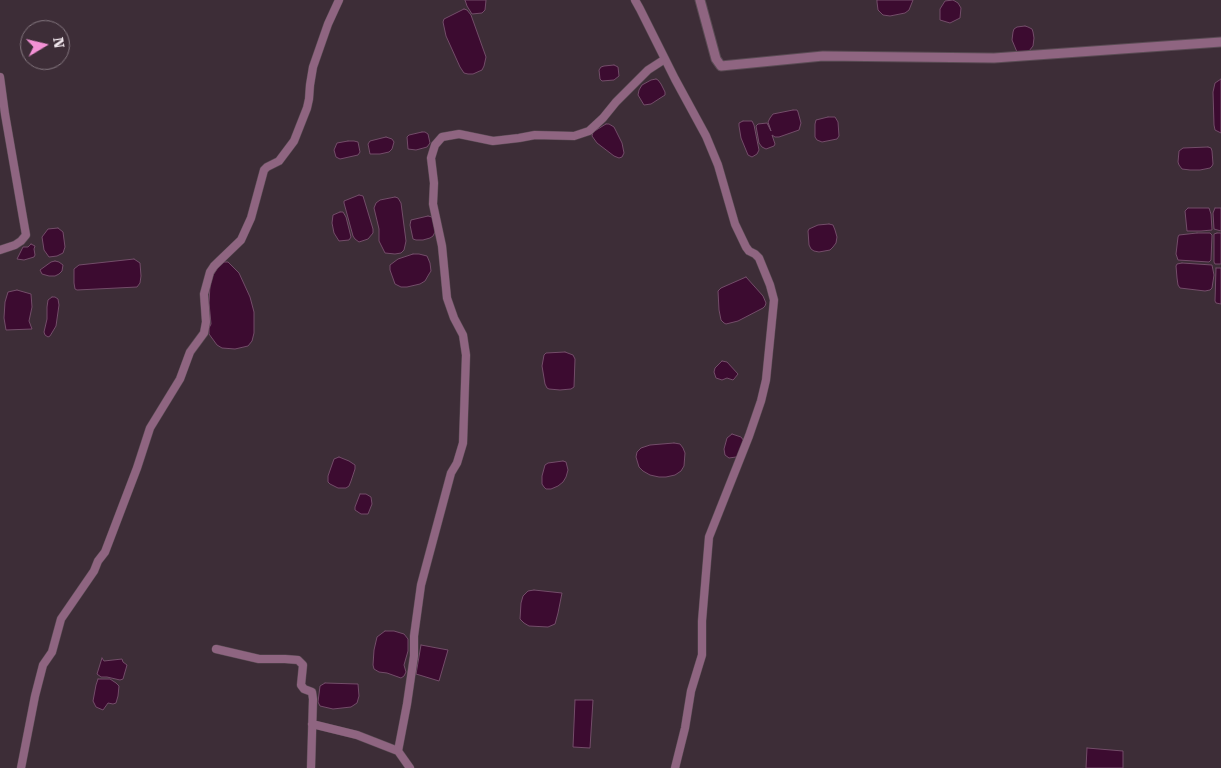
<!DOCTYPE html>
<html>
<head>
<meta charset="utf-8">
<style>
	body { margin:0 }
	#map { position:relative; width:1221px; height:768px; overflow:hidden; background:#3d2d37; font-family:"Roboto Serif",serif }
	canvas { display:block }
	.north { position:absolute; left:20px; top:20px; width:50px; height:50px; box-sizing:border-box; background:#3d2d37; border:1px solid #857880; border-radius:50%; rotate:81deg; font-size:14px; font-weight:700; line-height:20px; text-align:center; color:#f2e8ee }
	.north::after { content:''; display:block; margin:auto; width:18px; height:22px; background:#f391d5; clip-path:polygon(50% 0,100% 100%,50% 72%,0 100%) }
</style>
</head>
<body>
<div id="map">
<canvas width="1221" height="768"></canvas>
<div class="north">N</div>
</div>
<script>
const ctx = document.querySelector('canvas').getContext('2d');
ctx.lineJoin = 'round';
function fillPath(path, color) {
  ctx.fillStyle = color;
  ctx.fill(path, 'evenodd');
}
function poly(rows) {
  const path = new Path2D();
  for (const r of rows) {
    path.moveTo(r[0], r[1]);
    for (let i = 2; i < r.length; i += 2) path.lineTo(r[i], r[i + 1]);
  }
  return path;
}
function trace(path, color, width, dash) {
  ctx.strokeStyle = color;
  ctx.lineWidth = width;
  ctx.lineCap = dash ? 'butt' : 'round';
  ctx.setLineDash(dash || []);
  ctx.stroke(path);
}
const water = poly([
	[465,0,486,0,485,10,482,13,472,14,467,6,465,0],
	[877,0,913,0,909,10,905,13,890,16,883,15,878,10,877,2,877,0],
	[953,0,958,3,961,8,960,18,950,23,940,20,940,9,945,1,953,0],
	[464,9,467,10,471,15,486,57,484,66,482,70,473,74,468,74,464,73,460,67,446,36,443,22,444,19,464,9],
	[1025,26,1028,27,1032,29,1033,32,1034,38,1033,46,1029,51,1026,53,1017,52,1012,40,1013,32,1014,29,1017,27,1025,26],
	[614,65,618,67,619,76,614,80,602,81,600,79,599,70,601,67,604,66,614,65],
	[656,79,658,80,661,84,665,92,665,95,651,104,644,105,638,95,639,90,642,85,651,80,656,79],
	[1221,79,1221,133,1215,130,1214,125,1213,92,1215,83,1221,79],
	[793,110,797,110,798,112,801,123,799,130,779,137,775,137,772,135,775,144,774,146,766,149,762,147,759,143,756,126,758,124,767,123,771,131,768,122,770,118,773,114,793,110],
	[828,117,835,117,838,122,839,136,837,139,822,142,817,140,815,137,815,124,816,120,828,117],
	[743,121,752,121,754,125,759,150,757,154,752,157,748,155,741,138,739,126,739,123,743,121],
	[606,124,609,124,614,127,622,143,624,153,622,157,619,158,614,156,597,143,592,136,593,132,606,124],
	[422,132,425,132,428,134,430,143,427,147,416,150,408,149,407,137,409,135,422,132],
	[386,137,392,139,394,142,392,149,389,152,380,154,370,154,368,144,370,141,386,137],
	[348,141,354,141,358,142,360,152,358,155,340,159,336,157,334,150,337,143,348,141],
	[1208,147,1211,148,1212,151,1213,164,1212,166,1210,168,1200,170,1190,170,1182,169,1179,165,1178,162,1179,151,1183,148,1208,147],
	[359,195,363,196,373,229,373,233,368,239,359,242,355,239,353,236,344,203,344,201,359,195],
	[395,197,398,198,401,203,406,241,404,250,401,253,395,254,385,253,379,241,379,229,374,208,376,203,380,200,395,197],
	[1188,208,1209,208,1211,214,1212,230,1201,231,1187,231,1185,211,1188,208],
	[1215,208,1221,208,1221,231,1214,229,1213,213,1215,208],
	[340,212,343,212,346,217,351,237,349,240,339,241,334,233,332,223,333,215,340,212],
	[428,216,432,217,434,222,435,232,433,236,430,238,423,240,416,240,413,239,410,225,411,220,428,216],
	[829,224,833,225,835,230,837,237,836,243,833,247,830,250,819,252,814,251,811,249,809,245,808,231,809,229,818,225,829,224],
	[58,228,63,232,65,247,63,253,57,256,49,257,44,250,42,237,48,229,58,228],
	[1197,233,1210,233,1212,235,1211,260,1209,262,1178,260,1176,254,1178,237,1179,235,1197,233],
	[1217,233,1221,233,1221,264,1215,264,1214,262,1214,234,1217,233],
	[31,244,35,246,34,249,35,255,34,257,24,260,17,259,23,247,28,247,31,244],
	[413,254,419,254,427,256,430,263,431,271,429,274,425,281,420,284,407,287,401,287,395,284,390,270,390,265,398,259,413,254],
	[134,259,140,263,141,276,140,283,137,287,77,290,75,289,74,283,74,269,79,265,134,259],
	[55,261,59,262,63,265,62,271,59,274,55,276,49,276,42,274,40,270,51,262,55,261],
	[224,262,228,262,239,273,250,297,254,312,254,333,252,341,248,346,235,349,222,348,217,345,209,334,209,328,211,324,209,303,210,285,213,275,219,266,224,262],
	[1182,263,1212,265,1214,275,1212,288,1210,290,1205,291,1180,288,1178,285,1177,278,1176,266,1177,264,1182,263],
	[1216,268,1221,268,1221,304,1216,303,1215,301,1216,268],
	[746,277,763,296,766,303,765,306,763,308,738,321,726,324,724,323,721,320,719,310,718,291,721,288,746,277],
	[17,290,31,294,32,307,29,321,32,329,6,330,4,318,5,302,8,292,17,290],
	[52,297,55,297,58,299,59,305,56,326,50,336,48,337,45,335,44,332,47,319,47,307,48,300,52,297],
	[565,352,573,355,575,359,574,387,571,389,560,390,549,389,547,388,545,384,542,366,544,355,546,353,565,352],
	[722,361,727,362,738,374,734,379,733,380,727,378,722,380,716,378,714,372,715,368,722,361],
	[732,434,741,437,744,441,739,455,736,457,729,458,725,455,724,449,727,438,732,434],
	[674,443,680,444,683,448,685,453,684,466,681,471,675,475,666,477,659,477,650,475,643,471,639,467,636,457,637,452,641,448,650,445,674,443],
	[339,457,349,461,355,465,355,469,351,481,349,486,346,488,338,488,330,484,328,482,328,476,334,459,339,457],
	[563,461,566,462,568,470,566,477,563,482,558,486,551,489,546,489,544,487,542,484,542,476,545,465,548,463,563,461],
	[360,494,366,494,371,497,372,504,368,514,361,514,355,510,355,507,360,494],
	[534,590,562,593,558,613,555,624,548,627,529,626,524,623,520,619,521,603,523,596,528,591,534,590],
	[385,631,394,631,404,634,408,639,408,651,404,665,406,672,404,676,401,678,387,673,379,672,374,669,373,665,374,650,377,637,385,631],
	[421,645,448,650,439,681,416,674,421,645],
	[102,658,104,661,122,659,123,662,127,665,123,679,120,680,107,677,101,677,97,674,102,658],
	[98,679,110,679,116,683,119,686,118,696,116,703,113,704,108,703,103,710,96,707,93,701,96,685,98,679],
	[325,683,358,684,359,696,357,703,351,707,333,709,320,706,318,702,320,686,325,683],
	[575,700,593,700,590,748,573,747,575,700],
	[1087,748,1123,751,1123,768,1086,768,1087,748]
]);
const minor = poly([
	[635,0,640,9,675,79,706,136,718,165,735,224,746,247,749,251,755,254,759,258,770,285,774,300,766,380,761,401,749,436,709,537,702,621,702,655,691,691,685,728,675,768],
	[0,77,5,114,26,235,21,241,15,245,0,250],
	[216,649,259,659,285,659,298,660,303,665,301,685,304,689,312,692,313,699,311,768],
	[312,724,357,735,398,751,410,768],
	[398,751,407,704,414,656,414,636,421,585,451,473,457,463,463,443,466,355,463,335,454,318,447,298,442,246,433,204,434,183,431,158,435,145,442,137,459,134,493,141,519,138,535,135,574,136,589,131,603,118,616,102,648,70,665,59],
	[21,768,35,696,43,665,52,652,61,619,94,571,98,561,105,552,137,468,150,428,180,379,190,352,204,333,206,322,204,294,210,272,214,266,241,240,251,218,264,170,267,167,279,161,294,141,307,108,309,99,310,85,313,67,328,24,339,0]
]);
const tertiary = poly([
	[700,0,716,59,721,66,823,56,994,58,1221,42]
]);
fillPath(water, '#3c0b30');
trace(water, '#734d69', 1);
trace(minor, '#5a4b54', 9);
trace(tertiary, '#5a4b54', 11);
trace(minor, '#8f6581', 8);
trace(tertiary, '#8f6581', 9);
</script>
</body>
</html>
